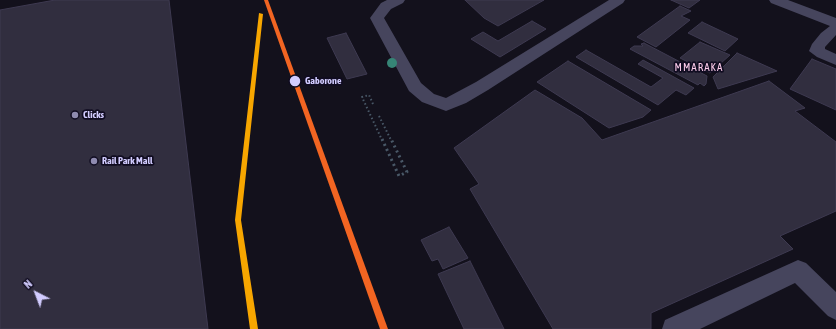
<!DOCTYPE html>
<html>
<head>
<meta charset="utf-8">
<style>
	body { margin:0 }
	#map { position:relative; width:836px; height:329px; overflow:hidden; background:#13111c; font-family:"Asap Condensed",sans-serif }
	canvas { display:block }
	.north { position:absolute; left:16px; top:273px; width:40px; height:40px; -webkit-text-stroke:3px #100c21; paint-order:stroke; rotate:318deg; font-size:11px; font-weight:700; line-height:16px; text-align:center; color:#d2ccff }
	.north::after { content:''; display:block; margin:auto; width:14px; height:18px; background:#d2ccff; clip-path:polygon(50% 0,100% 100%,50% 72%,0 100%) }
</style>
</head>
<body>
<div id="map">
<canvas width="836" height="329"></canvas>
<div class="north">N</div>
</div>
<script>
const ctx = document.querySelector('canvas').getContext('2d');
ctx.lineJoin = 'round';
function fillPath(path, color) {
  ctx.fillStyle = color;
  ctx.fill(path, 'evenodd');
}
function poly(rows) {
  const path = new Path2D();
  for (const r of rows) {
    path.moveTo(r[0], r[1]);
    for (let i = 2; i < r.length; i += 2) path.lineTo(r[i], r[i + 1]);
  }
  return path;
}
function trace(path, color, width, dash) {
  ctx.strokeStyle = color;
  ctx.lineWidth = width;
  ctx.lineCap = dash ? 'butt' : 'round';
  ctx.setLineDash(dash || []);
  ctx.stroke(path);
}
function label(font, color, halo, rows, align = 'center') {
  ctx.font = font + ' "Asap Condensed",sans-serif';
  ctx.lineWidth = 3.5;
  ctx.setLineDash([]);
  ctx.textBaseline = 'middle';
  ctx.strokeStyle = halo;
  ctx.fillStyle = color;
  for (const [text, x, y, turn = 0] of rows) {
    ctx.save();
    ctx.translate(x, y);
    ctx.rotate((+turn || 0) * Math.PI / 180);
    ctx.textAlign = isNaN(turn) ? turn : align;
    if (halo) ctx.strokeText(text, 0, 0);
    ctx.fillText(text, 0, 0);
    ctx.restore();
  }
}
const building = poly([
	[55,0,169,0,208,329,0,329,0,10,55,0],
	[465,0,544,0,498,26,484,18,465,0],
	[671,0,700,0,689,8,671,0],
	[680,6,691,11,681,16,690,20,656,47,637,37,680,6],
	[532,21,546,29,500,57,471,39,483,32,498,41,532,21],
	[702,22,738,39,725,51,688,33,702,22],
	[346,33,367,74,347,79,327,38,346,33],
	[700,42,730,55,710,73,680,58,700,42],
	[644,43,707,76,706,84,704,86,700,83,698,85,630,49,634,46,643,46,641,44,644,43],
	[586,50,651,87,663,78,638,64,643,60,694,88,686,95,676,90,658,105,576,57,586,50],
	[737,53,777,71,718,89,713,77,737,53],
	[812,59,836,69,836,110,790,89,812,59],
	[568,61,651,110,643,117,609,128,537,82,568,61],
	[769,81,805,108,795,111,836,142,836,211,780,236,793,249,651,313,651,329,553,329,470,189,479,184,454,148,535,90,582,118,602,140,769,81],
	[449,227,468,258,443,269,438,259,432,261,421,240,449,227],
	[470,261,504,329,464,329,438,274,470,261]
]);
const pathFar1 = poly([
	[373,104,369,95,362,97,382,140],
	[379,116,391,140]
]);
const path = poly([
	[382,139,399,176,407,172,391,139]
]);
const minor = poly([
	[387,0,405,0,403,3,391,9,384,18,421,83,434,94,446,98,476,82,609,0,625,0,623,3,488,90,466,103,446,111,422,102,409,91,370,18,381,3,387,0],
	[769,0,788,0,836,18,836,35,825,47,825,49,836,54,836,65,817,57,809,51,812,44,821,33,830,26,771,3,769,0],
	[798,260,806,263,836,292,836,320,828,316,795,283,700,329,662,329,665,320,798,260]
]);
const rail1 = poly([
	[264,0,268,0,388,329,380,329,264,0]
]);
const rail2 = poly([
	[259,13,263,14,241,220,258,329,250,329,235,220,259,13]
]);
const trees = [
	[392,63]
];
const markers = [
	[295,81,6,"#d2ccff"],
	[75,115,4,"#8f8bb0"],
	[94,161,4,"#8f8bb0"]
];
const stopNames = [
	["Gaborone",305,81]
];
const poiNames = [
	["Clicks",83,115],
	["Rail Park Mall",102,161]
];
const neighbourhoodNames = [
	["MMARAKA",699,68]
];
fillPath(building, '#312e3f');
trace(building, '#3e3a51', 1);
trace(pathFar1, '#495867', 2, [1.5, 2.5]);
trace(path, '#495867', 3, [2, 3.5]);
fillPath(minor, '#46455d');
fillPath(rail1, '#f26522');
fillPath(rail2, '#f7a600');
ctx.fillStyle = '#368576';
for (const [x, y] of trees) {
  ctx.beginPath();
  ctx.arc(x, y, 5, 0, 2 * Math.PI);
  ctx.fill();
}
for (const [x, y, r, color] of markers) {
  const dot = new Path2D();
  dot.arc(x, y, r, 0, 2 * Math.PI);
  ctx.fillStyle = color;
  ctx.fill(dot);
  trace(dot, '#100c21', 1.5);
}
label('bold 10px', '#d2ccff', '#100c21', stopNames, 'left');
label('bold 10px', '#d2ccff', '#100c21', poiNames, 'left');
ctx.letterSpacing = '1px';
label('11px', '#ffceed', '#100c21', neighbourhoodNames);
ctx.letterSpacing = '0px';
</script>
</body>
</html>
